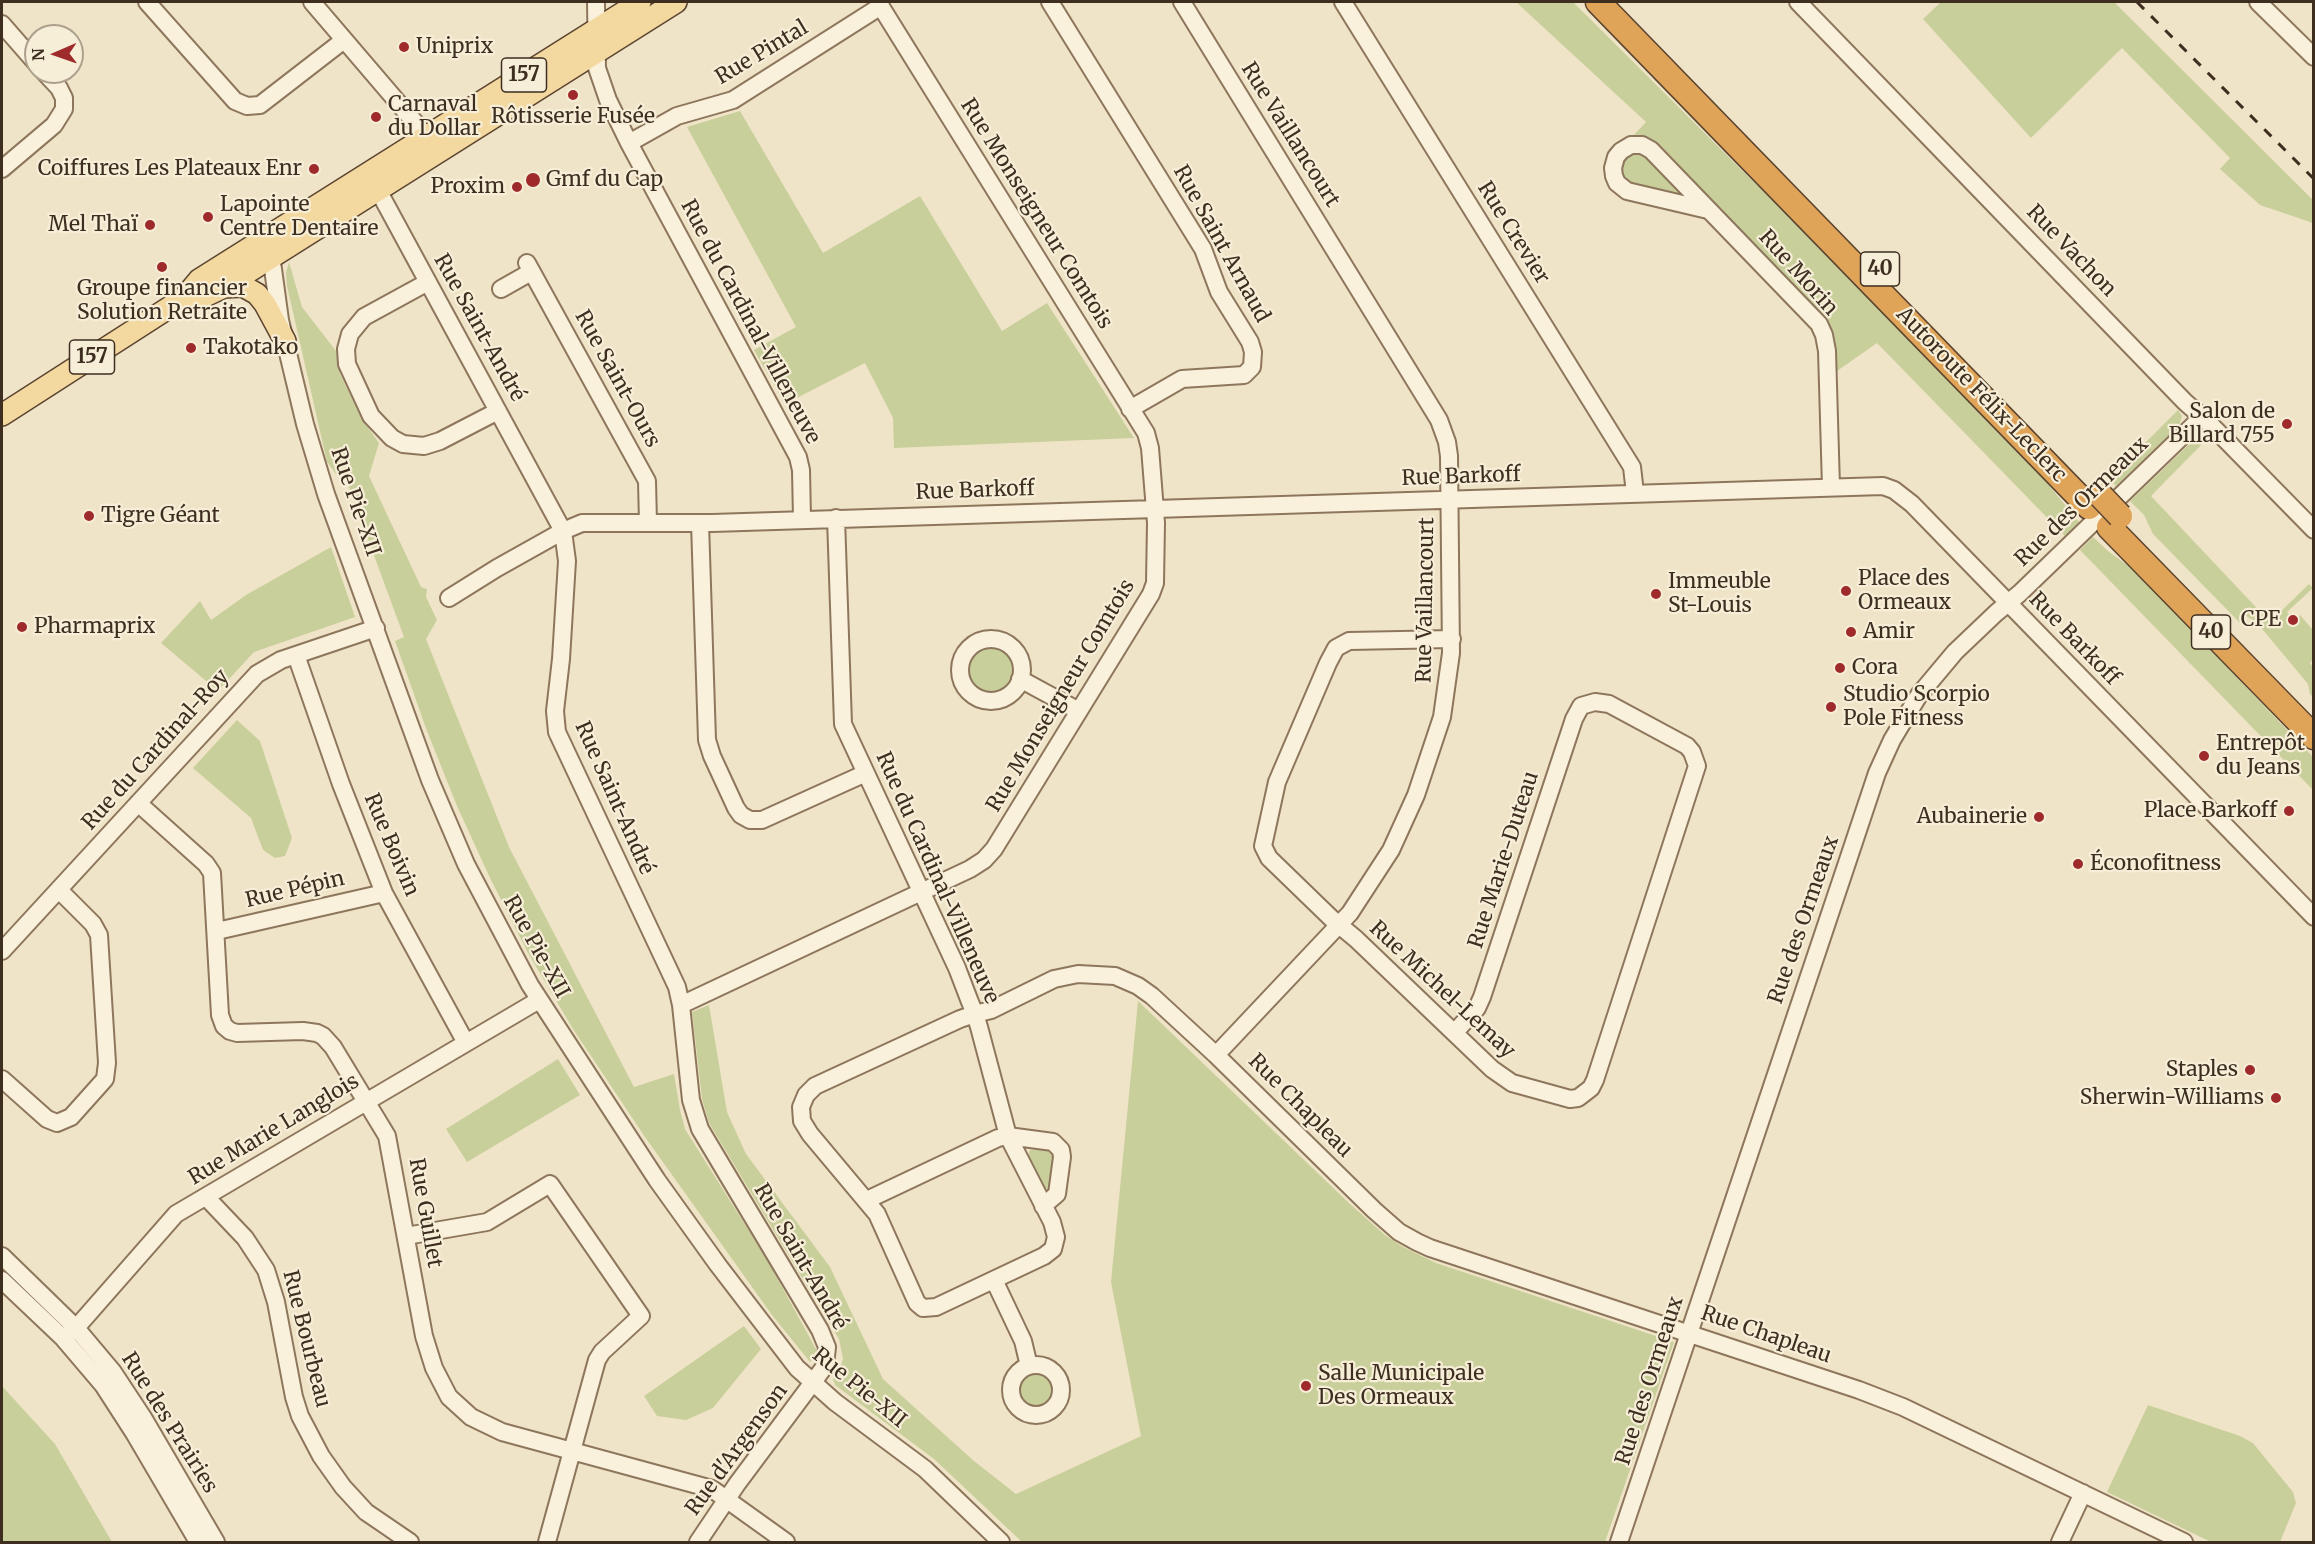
<!DOCTYPE html>
<html>
<head>
<meta charset="utf-8">
<style>
	body { margin:0 }
	#map { position:relative; width:2315px; height:1544px; overflow:hidden; background:#f0e4c8; font-family:Merriweather,serif }
	canvas { display:block }
	.frame { position:absolute; inset:0; border:3px solid #3d2e20; pointer-events:none }
	.north { position:absolute; left:24px; top:24px; width:60px; height:60px; box-sizing:border-box; background:#f7eed8; border:2px solid #ada18e; border-radius:50%; rotate:268deg; font-size:16px; font-weight:700; line-height:24px; text-align:center; color:#3d2e20 }
	.north::after { content:''; display:block; margin:auto; width:21px; height:27px; background:#9e2a2b; clip-path:polygon(50% 0,100% 100%,50% 72%,0 100%) }
</style>
</head>
<body>
<div id="map">
<canvas width="2315" height="1544"></canvas>
<div class="frame"></div>
<div class="north">N</div>
</div>
<script>
const ctx = document.querySelector('canvas').getContext('2d');
ctx.lineJoin = 'round';
function fillPath(path, color) {
  ctx.fillStyle = color;
  ctx.fill(path, 'evenodd');
}
function poly(rows) {
  const path = new Path2D();
  for (const r of rows) {
    if (r.length === 3) {
      path.moveTo(r[0] + r[2], r[1]);
      path.arc(r[0], r[1], r[2], 0, 2 * Math.PI);
      continue;
    }
    path.moveTo(r[0], r[1]);
    for (let i = 2; i < r.length; i += 2) path.lineTo(r[i], r[i + 1]);
  }
  return path;
}
function trace(path, color, width, dash) {
  ctx.strokeStyle = color;
  ctx.lineWidth = width;
  ctx.lineCap = dash ? 'butt' : 'round';
  ctx.setLineDash(dash || []);
  ctx.stroke(path);
}
function label(font, color, halo, rows, align = 'center') {
  ctx.font = font + ' Merriweather,serif';
  ctx.lineWidth = 4.5;
  ctx.setLineDash([]);
  ctx.textBaseline = 'middle';
  ctx.strokeStyle = halo;
  ctx.fillStyle = color;
  for (const [text, x, y, turn = 0] of rows) {
    ctx.save();
    ctx.translate(x, y);
    ctx.rotate((+turn || 0) * Math.PI / 180);
    ctx.textAlign = isNaN(turn) ? turn : align;
    if (halo) ctx.strokeText(text, 0, 0);
    ctx.fillText(text, 0, 0);
    ctx.restore();
  }
}
const green = poly([
	[1516,2,1573,2,1788,216,2048,484,2079,522,2065,536,1877,343,1837,371,1834,336,1827,318,1655,143,1645,138,1632,137,1646,122],
	[1941,2,2114,2,2313,200,2313,223,2260,205,2220,169,2230,158,2122,48,2031,138,1923,19],
	[740,111,823,253,920,196,1002,331,1047,303,1134,438,894,448,893,418,865,363,785,404,754,350,796,327,687,127],
	[1630,153,1644,155,1684,196,1631,184,1623,178,1620,169,1623,160],
	[289,262,302,307,336,351,340,374,361,418,379,443,369,476,421,587,427,589,426,597,437,620,426,639,509,847,634,1087,674,1074,680,1110,685,1129,769,1263,817,1351,817,1355,810,1362,772,1315,645,1137,573,1029,528,953,490,878,457,806,427,731,395,641,404,637,347,482,342,482,327,462,287,286,286,273],
	[2178,410,2182,416,2179,426,2116,486,2109,479],
	[2201,433,2207,439,2151,496,2270,622,2309,584,2313,588,2287,612,2294,620,2300,615,2313,630,2313,659,2310,663,2313,667,2313,697,2310,694,2308,684,2258,624,2241,612,2240,615,2242,625,2153,534,2144,515,2130,501],
	[2093,537,2108,551,2134,570,2313,757,2313,790,2080,550],
	[331,547,355,617,254,652,218,691,161,643,200,601,211,620,246,595],
	[991,670,24],
	[237,720,260,741,292,838,285,856,275,858,263,850,251,818,193,768],
	[1138,1001,1350,1204,1385,1235,1403,1247,1436,1263,1674,1342,1605,1542,1022,1542,934,1459,835,1385,833,1379,840,1368,843,1359,839,1339,709,1123,702,1099,692,1012,709,1005,727,1112,746,1154,830,1267,883,1379,974,1461,1016,1494,1141,1436,1111,1282],
	[558,1059,580,1095,467,1162,446,1129],
	[1042,1148,1048,1149,1054,1158,1050,1185,1047,1189,1042,1186,1028,1155,1030,1150],
	[744,1326,761,1349,713,1408,686,1420,657,1416,644,1396],
	[1035,1390,17],
	[2,1386,55,1444,112,1542,2,1542],
	[2148,1405,2240,1436,2253,1443,2293,1492,2296,1503,2280,1542,2211,1542,2107,1492]
]);
const minor = poly([
	[147,2,235,101,247,106,260,105,344,40],
	[312,2,418,126,432,148],
	[596,2,597,68,608,100,629,143,798,457,801,470,802,519],
	[1050,2,1203,249,1219,292,1250,342,1253,352,1252,367,1244,375,1182,379,1130,409],
	[1182,2,1439,420,1447,442,1449,456,1451,653,1442,717,1416,795,1391,850,1350,913,1216,1055],
	[1343,2,1632,467,1635,493],
	[1798,2,2185,402,2211,425,2314,530],
	[2258,2,2314,57],
	[2,24,36,63],
	[629,143,677,116,733,100,881,6],
	[2,169,54,125,64,109,64,98,59,88,44,72],
	[378,190,563,531,567,561,561,659,555,711,557,732,677,987,681,1005,691,1100,700,1129,820,1330,827,1347,825,1366,737,1484,698,1542],
	[1708,210,1627,191,1617,183,1614,176,1613,168,1616,157,1621,151,1631,145,1642,145,1651,150,1819,324,1824,335,1827,351,1831,487],
	[266,248,271,257,273,269,280,320,305,424,326,494,430,780,466,864,530,985,657,1180,718,1265,797,1368,835,1402,925,1469,1001,1542],
	[527,263,647,481,648,523],
	[428,282,364,317,350,334,346,349,347,364,371,416,392,438,403,444,424,446,440,441,498,411],
	[501,289,531,272],
	[836,518,843,724,957,968,970,1002,975,1014,979,1027,1008,1136,1052,1222,1056,1237,1053,1249,1044,1256,936,1307,923,1308,917,1303,877,1214,810,1134,802,1121,801,1107,806,1095,815,1086,960,1019,975,1014,991,1010,1054,979,1078,974,1115,976,1138,986,1152,996,1216,1055,1374,1210,1399,1232,1417,1242,1430,1248,1859,1390,1903,1407,2184,1542],
	[700,523,707,740,712,756,736,808,741,815,750,820,762,820,866,773],
	[449,598,497,568,563,531,582,523,712,523,1883,486,1894,490,1912,504,2314,917],
	[1452,639,1349,641,1336,648,1328,663,1277,782,1263,846,1269,858,1332,919,1356,939,1492,1069,1512,1083,1570,1099,1578,1098,1591,1088,1595,1080,1697,766,1692,752,1687,746,1609,704,1595,702,1581,706,1574,719,1482,997,1477,1008,1455,1032],
	[991,670,31],
	[296,655,341,784,384,893,466,1043],
	[1020,679,1079,711],
	[138,803,206,864,212,873,220,1015,224,1026,230,1031,237,1033,303,1031,317,1033,323,1036,333,1047,387,1136,424,1336,434,1368,449,1397,471,1417,502,1432,712,1489,786,1542],
	[217,931,384,893],
	[2,951,257,674,281,660,376,628],
	[681,1005,970,869,984,860,994,849,1151,594,1155,583,1156,523,1150,448,1146,433,878,2],
	[2,1079,47,1119,57,1123,71,1117,105,1079,107,1063,99,935,93,924,59,890],
	[206,1197,245,1238,266,1270,276,1302,294,1397,300,1416,321,1456,343,1487,366,1512,410,1542],
	[867,1200,998,1138,1008,1136,1053,1142,1061,1150,1062,1157,1057,1194,1043,1206],
	[406,1236,487,1222,550,1184,641,1316,602,1352,597,1360,547,1542],
	[2,1256,76,1328,113,1372,144,1419,216,1542],
	[2,1280,63,1338,103,1385,134,1433,198,1542],
	[994,1280,1023,1341,1029,1366],
	[63,1338,76,1328,176,1214,539,1000],
	[1036,1390,25],
	[1619,1542,1849,857,1877,773,1892,740,1919,695,1955,652,1996,613,2020,593,2202,417],
	[2060,1542,2083,1493]
]);
const major = poly([
	[224,287,243,286,257,294,265,304,285,341],
	[184,298,205,296,224,287,676,2],
	[2,415,184,298,199,280,640,2]
]);
const highway = poly([
	[1598,2,2089,507],
	[2109,527,2314,737]
]);
const rail = poly([
	[2137,2,2314,179]
]);
const highwayBridge = poly([
	[2101,496,2120,516]
]);
const markers = [
	[404,47,6,"#9e2a2b"],
	[573,95,6,"#9e2a2b"],
	[376,117,6,"#9e2a2b"],
	[314,169,6,"#9e2a2b"],
	[533,180,8,"#9e2a2b"],
	[517,187,6,"#9e2a2b"],
	[208,217,6,"#9e2a2b"],
	[150,225,6,"#9e2a2b"],
	[162,267,6,"#9e2a2b"],
	[191,348,6,"#9e2a2b"],
	[2287,424,6,"#9e2a2b"],
	[89,516,6,"#9e2a2b"],
	[1846,591,6,"#9e2a2b"],
	[1656,594,6,"#9e2a2b"],
	[2293,620,6,"#9e2a2b"],
	[22,627,6,"#9e2a2b"],
	[1851,632,6,"#9e2a2b"],
	[1840,668,6,"#9e2a2b"],
	[1831,707,6,"#9e2a2b"],
	[2204,756,6,"#9e2a2b"],
	[2289,811,6,"#9e2a2b"],
	[2039,817,6,"#9e2a2b"],
	[2078,864,6,"#9e2a2b"],
	[2250,1070,6,"#9e2a2b"],
	[2276,1098,6,"#9e2a2b"],
	[1306,1386,6,"#9e2a2b"]
];
const shields = [
	[524,75,45],
	[1880,269,39],
	[92,357,45],
	[2211,632,39]
];
const shieldNames = [
	["157",524,75],
	["40",1880,269],
	["157",92,357],
	["40",2211,632]
];
const poiNames = [
	["Uniprix",416,47],
	["Carnaval",388,105],
	["du Dollar",388,129],
	["Rôtisserie Fusée",573,117,"center"],
	["Coiffures Les Plateaux Enr",302,169,"right"],
	["Gmf du Cap",546,180],
	["Proxim",505,187,"right"],
	["Lapointe",220,205],
	["Centre Dentaire",220,229],
	["Mel Thaï",138,225,"right"],
	["Groupe financier",162,289,"center"],
	["Solution Retraite",162,313,"center"],
	["Takotako",203,348],
	["Salon de",2275,412,"right"],
	["Billard 755",2275,436,"right"],
	["Tigre Géant",101,516],
	["Place des",1858,579],
	["Ormeaux",1858,603],
	["Immeuble",1668,582],
	["St-Louis",1668,606],
	["CPE",2281,620,"right"],
	["Pharmaprix",34,627],
	["Amir",1863,632],
	["Cora",1852,668],
	["Studio Scorpio",1843,695],
	["Pole Fitness",1843,719],
	["Entrepôt",2216,744],
	["du Jeans",2216,768],
	["Place Barkoff",2277,811,"right"],
	["Aubainerie",2027,817,"right"],
	["Éconofitness",2090,864],
	["Staples",2238,1070,"right"],
	["Sherwin-Williams",2264,1098,"right"],
	["Salle Municipale",1318,1374],
	["Des Ormeaux",1318,1398]
];
const streetNames = [
	["Rue Pintal",762,53,-31],
	["Rue Vaillancourt",1290,135,58],
	["Rue Monseigneur Comtois",1036,214,58],
	["Rue Crevier",1513,233,58],
	["Rue Saint Arnaud",1221,244,61],
	["Rue Vachon",2071,251,46],
	["Rue Morin",1798,273,48],
	["Rue du Cardinal-Villeneuve",750,322,62],
	["Rue Saint-André",479,328,61],
	["Rue Saint-Ours",617,379,61],
	["Autoroute Félix-Leclerc",1981,395,46],
	["Rue Barkoff",1461,477,-2],
	["Rue Barkoff",975,491,-2],
	["Rue Pie-XII",355,502,71],
	["Rue des Ormeaux",2082,502,-44],
	["Rue Vaillancourt",1426,600,-89],
	["Rue Barkoff",2074,639,46],
	["Rue Monseigneur Comtois",1061,696,-59],
	["Rue du Cardinal-Roy",156,750,-48],
	["Rue Saint-André",614,798,66],
	["Rue Boivin",391,845,67],
	["Rue Marie-Duteau",1504,860,-72],
	["Rue du Cardinal-Villeneuve",937,878,66],
	["Rue Pépin",295,890,-13],
	["Rue des Ormeaux",1804,920,-71],
	["Rue Pie-XII",536,947,61],
	["Rue Michel-Lemay",1442,990,43],
	["Rue Chapleau",1300,1106,45],
	["Rue Marie Langlois",274,1130,-31],
	["Rue Guillet",425,1213,80],
	["Rue Saint-André",800,1257,60],
	["Rue Chapleau",1766,1335,19],
	["Rue Bourbeau",306,1339,76],
	["Rue des Ormeaux",1650,1381,-72],
	["Rue Pie-XII",859,1388,39],
	["Rue des Prairies",169,1423,58],
	["Rue d'Argenson",737,1450,-54]
];
fillPath(green, '#c9cf9b');
trace(minor, '#8d765c', 20);
trace(major, '#5b4430', 24);
trace(highway, '#5b4430', 27);
trace(minor, '#faf1dc', 16);
trace(major, '#f3d9a0', 21);
trace(highway, '#e0a458', 24);
trace(rail, '#3d2e20', 3, [10, 10]);
trace(highwayBridge, '#5b4430', 27, []);
trace(highwayBridge, '#e0a458', 24);
for (const [x, y, r, color] of markers) {
  const dot = new Path2D();
  dot.arc(x, y, r, 0, 2 * Math.PI);
  ctx.fillStyle = color;
  ctx.fill(dot);
  trace(dot, '#f7eed8', 2);
}
for (const [x, y, w] of shields) {
  const box = new Path2D();
  box.roundRect(x - w / 2, y - 17, w, 34, 4.5);
  ctx.fillStyle = '#f7eed8';
  ctx.fill(box);
  trace(box, '#3d2e20', 1.5);
}
label('bold 20px', '#3d2e20', null, shieldNames);
label('21px', '#3d2e20', '#f7eed8', poiNames, 'left');
label('21px', '#3d2e20', '#f7eed8', streetNames);
</script>
</body>
</html>
